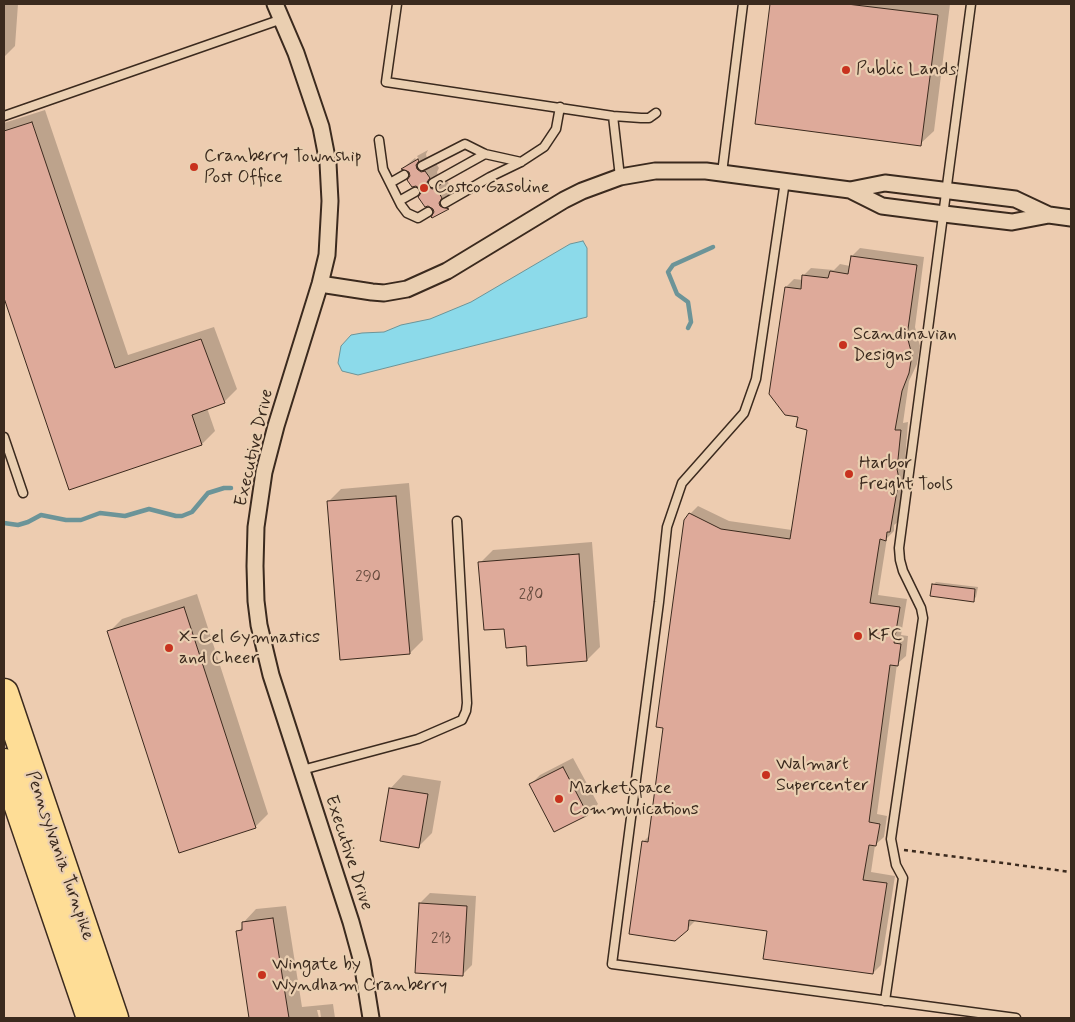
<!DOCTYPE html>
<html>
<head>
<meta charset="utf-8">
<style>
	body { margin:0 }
	#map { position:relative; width:1075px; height:1022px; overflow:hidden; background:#edccb0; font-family:Mynerve,sans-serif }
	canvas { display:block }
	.frame { position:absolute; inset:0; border:5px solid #3b2a1e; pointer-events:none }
</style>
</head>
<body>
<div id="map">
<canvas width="1075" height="1022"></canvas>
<div class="frame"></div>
</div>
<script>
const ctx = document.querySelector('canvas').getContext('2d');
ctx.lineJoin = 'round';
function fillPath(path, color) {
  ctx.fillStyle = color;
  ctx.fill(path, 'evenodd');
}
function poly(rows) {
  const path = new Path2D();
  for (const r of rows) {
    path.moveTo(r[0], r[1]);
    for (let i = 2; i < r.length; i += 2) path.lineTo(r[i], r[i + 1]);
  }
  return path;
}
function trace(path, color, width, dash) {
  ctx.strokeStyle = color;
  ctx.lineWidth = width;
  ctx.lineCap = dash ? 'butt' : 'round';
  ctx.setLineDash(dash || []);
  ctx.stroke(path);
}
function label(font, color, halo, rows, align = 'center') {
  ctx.font = font + ' Mynerve,sans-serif';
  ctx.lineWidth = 4.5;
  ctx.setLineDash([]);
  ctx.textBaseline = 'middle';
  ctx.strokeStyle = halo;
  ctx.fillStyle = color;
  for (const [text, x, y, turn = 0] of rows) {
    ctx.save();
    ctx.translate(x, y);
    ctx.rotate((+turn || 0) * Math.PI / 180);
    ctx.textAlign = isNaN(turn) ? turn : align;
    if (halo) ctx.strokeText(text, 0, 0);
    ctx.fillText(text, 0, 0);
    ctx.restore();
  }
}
const water = poly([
	[583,241,587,248,587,317,358,375,342,371,338,363,341,346,351,335,362,333,384,332,401,325,430,319,471,302,570,244,583,241]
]);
const shadow = poly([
	[4,4,18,4,15,46,4,57],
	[772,4,950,4,934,131,920,144,756,123],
	[45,110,128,355,214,327,237,389,224,402,207,408,215,431,202,444,70,489,4,294,4,123],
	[428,150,426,154,427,159,432,162,435,162,439,168,437,172,438,176,446,179,451,187,449,192,450,197,457,199,448,208,433,216,435,213,434,208,429,205,421,188,411,176,410,171,403,168,415,158,418,162,421,162,417,156],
	[860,248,924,257,915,327,920,346,917,364,909,381,903,423,908,422,905,461,906,471,898,522,894,525,894,531,887,538,878,595,907,599,901,635,908,636,906,656,897,664,877,814,887,816,884,837,875,845,871,872,895,876,881,965,873,973,768,930,696,920,687,929,643,842,650,835,690,514,698,506,729,521,792,530,808,429,799,416,786,287,794,279,803,280,803,276,811,268,834,270,840,264,850,266,852,256],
	[409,483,423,640,410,653,328,502,341,489],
	[592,542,600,647,587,660,527,645,480,563,493,550],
	[936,582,978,587,976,597,973,600,933,585],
	[197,594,268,814,255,827,109,632,122,619],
	[573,758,598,804,588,814,554,831,530,785,540,775],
	[403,775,441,781,432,833,419,846,390,789],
	[430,893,476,896,472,965,462,975,420,903],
	[286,906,302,1007,333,1004,335,1018,321,1018,320,1010,317,1010,319,1018,250,1018,238,932,243,926,243,923,256,909]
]);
const stream = poly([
	[688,328,691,322,688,302,677,294,668,272,673,265,713,247],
	[4,523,18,525,28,522,41,515,66,520,81,520,100,513,125,516,149,509,176,516,182,516,192,512,208,493,224,488,231,488]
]);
const building = poly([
	[770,4,847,4,938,15,921,146,755,124,770,4],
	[32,122,115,368,201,339,225,403,192,415,202,445,69,490,4,298,4,131,32,122],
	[418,159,419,161,416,165,417,169,421,172,425,171,430,178,427,182,428,186,432,189,436,188,442,198,439,203,440,206,449,209,432,218,431,217,434,212,433,209,428,206,425,207,418,197,421,193,420,189,416,186,412,187,407,180,410,176,409,172,401,169,418,159],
	[851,256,917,265,907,336,912,355,909,373,902,391,895,430,901,430,897,469,899,479,890,532,887,532,886,541,880,539,870,603,900,607,894,643,901,644,898,666,890,665,869,822,880,824,876,846,869,845,863,880,887,883,873,974,763,959,767,931,689,920,688,930,675,941,629,934,642,841,648,842,663,728,656,727,684,520,689,513,721,529,790,539,807,430,796,427,798,417,785,415,769,394,785,287,801,289,802,275,828,278,830,271,848,274,851,256],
	[396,496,410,654,340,660,327,501,396,496],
	[579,554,587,661,527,666,526,646,506,648,504,629,484,630,478,562,579,554],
	[932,584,975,589,974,602,930,596,932,584],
	[184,607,256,828,179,853,107,631,184,607],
	[563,767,588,815,554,832,529,784,563,767],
	[389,788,428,794,419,848,380,841,389,788],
	[419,903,467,906,463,976,415,973,419,903],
	[273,918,289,1018,249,1018,236,931,242,930,242,922,273,918]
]);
const path = poly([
	[904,850,1071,872]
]);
const service = poly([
	[397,4,386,82,613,116,641,118,649,118,656,113],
	[4,116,282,19],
	[613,116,620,177],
	[379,140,383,169,401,205,407,213,418,218,428,212],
	[422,166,465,144,485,154,521,162],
	[722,173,743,4],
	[785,181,756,379,744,413,682,483,667,527,659,602,612,964,1016,1018],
	[390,183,404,175],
	[433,183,485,154],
	[399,201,415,192],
	[445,203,490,177,521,162,544,147,556,129,560,107],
	[4,437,23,493],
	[302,770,418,739,462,720,466,711,467,703,457,521],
	[885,1001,903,878,896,865,891,839,923,618,921,608,903,571,900,560,899,548,971,4]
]);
const minor = poly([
	[275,4,296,53,321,127,328,163,330,201,327,255,320,284,276,426,264,472,256,527,255,566,256,601,259,625,271,675,351,922,362,962,371,1018],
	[850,190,882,206,944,214,1012,222,1049,215],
	[320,284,372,292,384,293,407,289,447,271,564,200,582,191,620,177,655,171,706,171,850,190,885,183,1015,199,1049,215,1071,218]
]);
const motorway = poly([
	[4,693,114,1018],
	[4,763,91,1018]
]);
const markers = [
	[846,70,5,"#c8321e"],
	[194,167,5,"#c8321e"],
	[424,188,5,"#c8321e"],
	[843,345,5,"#c8321e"],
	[849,474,5,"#c8321e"],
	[858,636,5,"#c8321e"],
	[169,648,5,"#c8321e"],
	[766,775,5,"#c8321e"],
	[559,799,5,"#c8321e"],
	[262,975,5,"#c8321e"]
];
const numberNames = [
	["290",368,578],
	["280",531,596],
	["213",441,940]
];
const poiNames = [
	["Public Lands",856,70],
	["Cranberry Township",204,157],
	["Post Office",204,178],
	["Costco Gasoline",434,188],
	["Scandinavian",853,335],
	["Designs",853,356],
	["Harbor",859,464],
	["Freight Tools",859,485],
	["KFC",868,636],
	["X-Cel Gymnastics",179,638],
	["and Cheer",179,659],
	["Walmart",776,765],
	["Supercenter",776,786],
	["MarketSpace",569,789],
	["Communications",569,810],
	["Wingate by",272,965],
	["Wyndham Cranberry",272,986]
];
const streetNames = [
	["Executive Drive",255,448,-77],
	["Executive Drive",348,853,72],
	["Pennsylvania Turnpike",59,856,71]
];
fillPath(water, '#8cdaea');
trace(water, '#6c9498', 1);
fillPath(shadow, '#0003');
trace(stream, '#6c9498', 4.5);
fillPath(building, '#deaa9a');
trace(building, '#3b2a1e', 1);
trace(service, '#3b2a1e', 11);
trace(minor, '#3b2a1e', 19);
trace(motorway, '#3b2a1e', 31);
trace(path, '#3b2a1e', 2.5, [4, 4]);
trace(service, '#eacfb1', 8);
trace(minor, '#eacfb1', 15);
trace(motorway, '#fedd96', 28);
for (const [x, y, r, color] of markers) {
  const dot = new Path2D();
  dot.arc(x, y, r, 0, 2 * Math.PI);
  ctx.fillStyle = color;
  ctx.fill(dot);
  trace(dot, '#eacfb1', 2);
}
label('15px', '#644a3d', null, numberNames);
label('18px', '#3b2a1e', '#eacfb1', poiNames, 'left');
label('18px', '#3b2a1e', '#eacfb1', streetNames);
</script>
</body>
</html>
